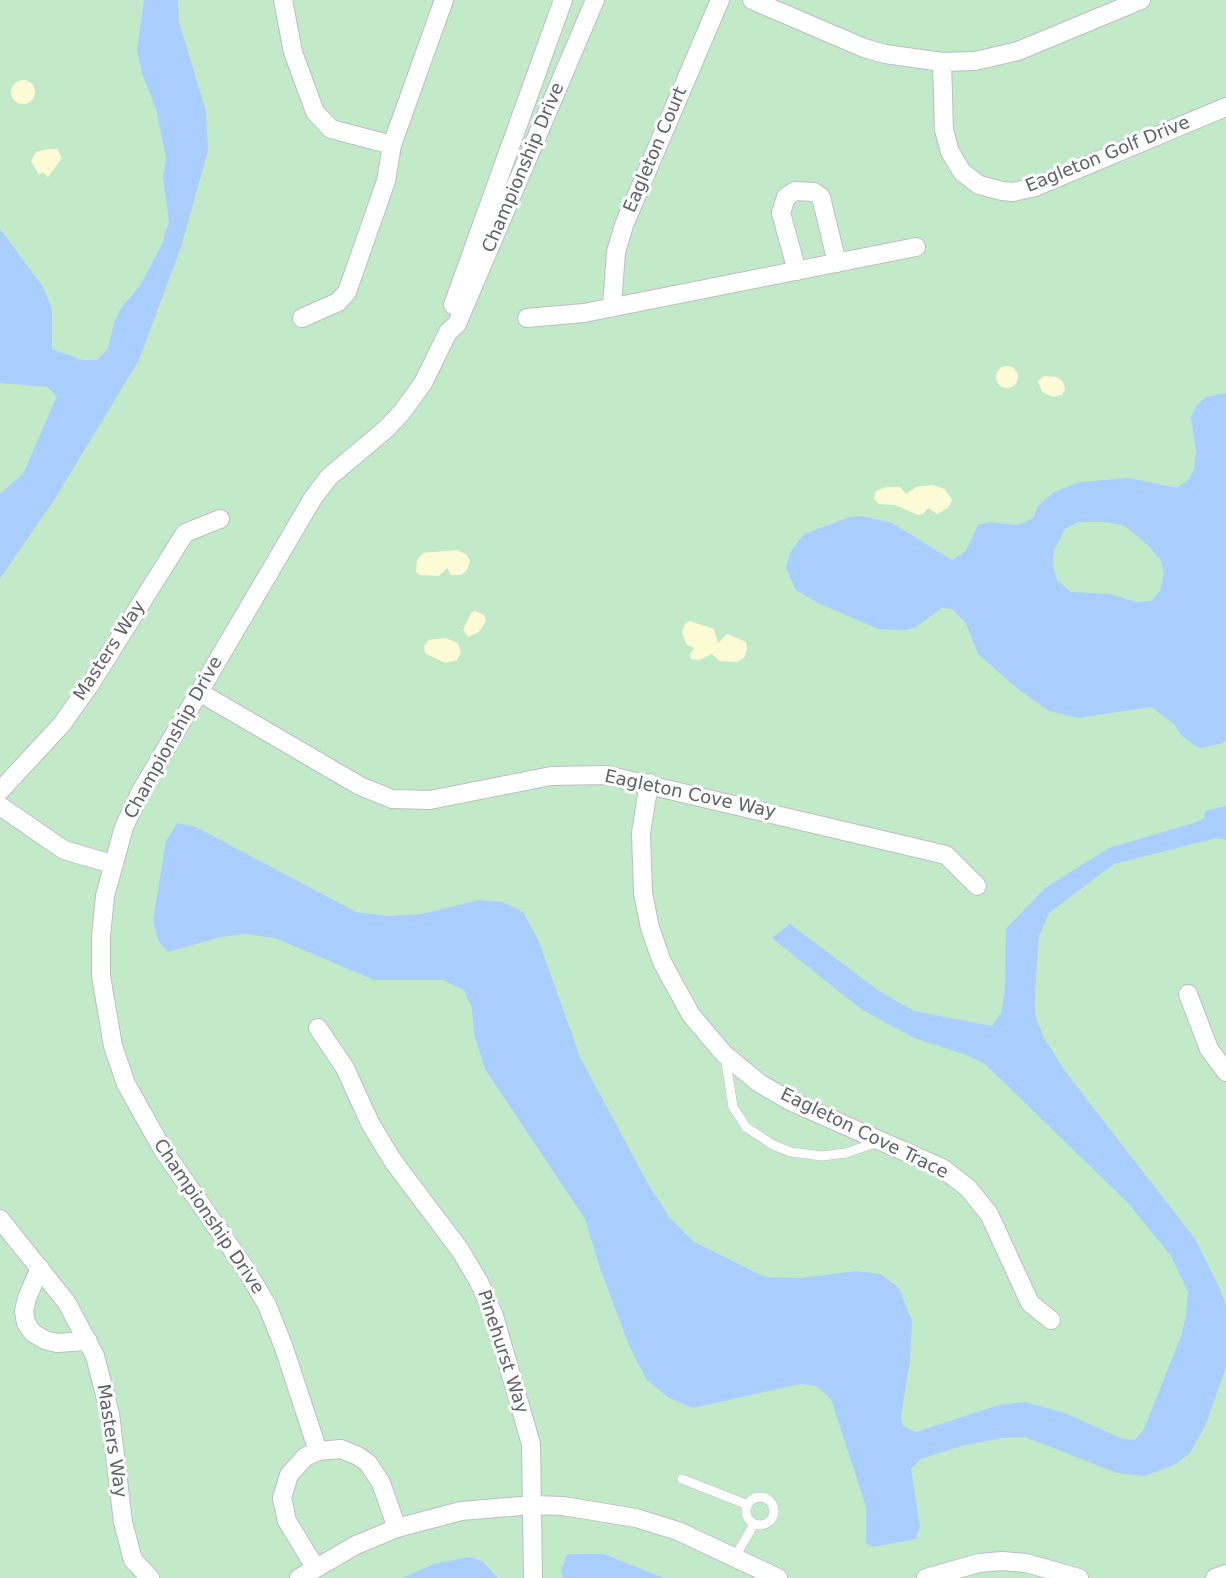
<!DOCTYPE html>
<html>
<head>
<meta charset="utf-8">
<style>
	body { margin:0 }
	canvas { display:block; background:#f2f1e7 }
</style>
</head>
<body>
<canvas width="1226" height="1578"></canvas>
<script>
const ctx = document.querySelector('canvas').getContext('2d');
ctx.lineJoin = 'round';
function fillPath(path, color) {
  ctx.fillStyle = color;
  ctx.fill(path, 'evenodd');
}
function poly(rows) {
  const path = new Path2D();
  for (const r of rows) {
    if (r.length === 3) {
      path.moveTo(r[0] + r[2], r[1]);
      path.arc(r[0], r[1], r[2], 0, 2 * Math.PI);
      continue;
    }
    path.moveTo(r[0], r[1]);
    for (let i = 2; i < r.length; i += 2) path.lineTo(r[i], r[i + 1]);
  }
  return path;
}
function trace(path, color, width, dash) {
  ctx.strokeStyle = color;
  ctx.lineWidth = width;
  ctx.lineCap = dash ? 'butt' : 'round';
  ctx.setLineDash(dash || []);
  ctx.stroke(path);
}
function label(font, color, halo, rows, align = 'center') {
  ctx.font = font + ' "DejaVu Sans",sans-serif';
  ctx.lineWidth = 6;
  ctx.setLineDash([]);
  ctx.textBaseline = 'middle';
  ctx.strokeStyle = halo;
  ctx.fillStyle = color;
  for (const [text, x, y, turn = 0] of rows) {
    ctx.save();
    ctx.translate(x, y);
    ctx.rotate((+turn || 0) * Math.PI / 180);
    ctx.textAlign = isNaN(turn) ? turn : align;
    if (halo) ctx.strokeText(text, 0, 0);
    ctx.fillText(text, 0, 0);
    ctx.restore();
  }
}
const green = poly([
	[0,0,1226,0,1226,1578,0,1578]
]);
const sand = poly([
	[23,92,12],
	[48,149,57,149,62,158,48,177,43,172,39,175,31,161,36,152],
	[1007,377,11],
	[1044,376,1057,377,1063,382,1065,389,1062,395,1053,397,1042,392,1038,381],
	[932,485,945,489,952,500,949,507,937,514,928,508,923,514,918,515,895,505,879,504,874,499,876,491,886,487,900,487,906,494,916,487],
	[456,550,466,554,470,561,467,570,461,575,451,575,447,568,439,576,420,575,416,572,417,560,423,553],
	[475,611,484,615,486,621,479,632,468,637,463,630,471,613],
	[690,621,714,629,718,643,727,634,746,642,747,649,744,658,737,662,720,661,712,654,699,660,691,659,690,654,694,648,686,644,682,631,685,624],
	[445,638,458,643,461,652,457,660,445,663,425,653,424,646,429,640]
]);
const water = poly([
	[144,0,178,0,179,22,206,111,208,151,181,247,139,360,56,497,0,579,0,494,23,474,57,396,47,387,0,383,0,229,43,287,52,309,52,349,82,360,97,360,108,349,114,322,121,308,140,286,162,244,169,222,163,177,166,158,156,109,142,73,137,51],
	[1226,393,1226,741,1220,744,1200,748,1194,745,1181,735,1174,724,1151,707,1078,718,1049,711,1018,689,978,654,966,623,952,609,942,608,916,627,906,630,878,629,816,602,796,590,790,577,786,567,790,553,804,534,850,517,862,516,892,523,952,560,966,551,978,525,990,522,1017,525,1025,522,1034,517,1037,507,1054,492,1080,482,1129,478,1177,488,1189,479,1194,470,1196,452,1191,417,1196,406,1206,397],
	[1078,522,1107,522,1125,526,1150,547,1161,561,1164,573,1160,591,1151,601,1136,602,1110,594,1071,592,1057,580,1053,566,1054,551,1065,529],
	[1226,806,1226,840,1216,838,1114,864,1049,913,1039,936,1035,995,1035,1015,1044,1038,1068,1075,1195,1239,1220,1289,1226,1306,1226,1367,1206,1424,1190,1453,1176,1464,1145,1476,1117,1473,1025,1437,1002,1438,961,1446,921,1459,911,1469,920,1527,916,1539,873,1547,866,1543,866,1507,831,1399,816,1386,800,1384,693,1408,669,1398,647,1380,630,1348,600,1268,585,1219,485,1069,474,1034,472,1009,464,990,443,980,374,980,275,938,244,934,221,937,168,952,159,942,153,921,166,841,177,823,196,827,356,912,388,916,422,914,479,900,503,902,523,912,538,939,580,1057,647,1182,670,1218,694,1242,765,1277,801,1278,856,1271,880,1274,899,1288,912,1321,910,1361,901,1417,903,1426,916,1432,999,1405,1025,1402,1065,1413,1123,1439,1135,1440,1144,1429,1181,1336,1186,1316,1188,1292,1171,1256,1128,1203,985,1064,964,1054,914,1038,861,1009,772,938,790,924,879,991,914,1011,992,1026,1001,1013,1005,990,1006,929,1045,888,1109,848,1197,822,1204,818,1205,811],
	[567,1554,604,1554,664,1578,563,1578,561,1571],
	[468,1557,482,1561,498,1578,402,1578,434,1564]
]);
const service = poly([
	[725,1056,733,1107,746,1127,773,1145,791,1152,822,1156,846,1153,878,1142],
	[682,1479,748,1505],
	[760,1511,14],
	[735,1557,754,1524]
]);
const minor = poly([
	[283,0,293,52,315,112,331,129,392,145],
	[752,0,864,48,885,54,942,62,975,61,1018,51,1141,0],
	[942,62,944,130,950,152,962,172,979,185,1002,191,1013,192,1035,187,1226,107],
	[797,271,781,213,786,197,795,191,814,192,821,197,837,263],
	[453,305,563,0],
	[612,306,616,252,624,225,720,0],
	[302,318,338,302,347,292,386,181,392,145,444,0],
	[527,318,584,313,916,247],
	[199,692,360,786,392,799,430,800,551,776,606,775,946,855,977,886],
	[649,783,641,833,643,893,650,928,662,962,691,1015,724,1054,759,1083,790,1101,942,1168,968,1188,989,1214,1030,1303,1051,1320],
	[0,791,62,724,91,683,185,533,220,519],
	[0,806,64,850,112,864],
	[1188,994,1209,1049,1226,1072],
	[318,1028,345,1068,370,1123,393,1161,460,1250,479,1282,494,1316,531,1444,533,1578],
	[0,1219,67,1303,95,1356,110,1414,123,1522,133,1560,150,1578],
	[40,1268,27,1298,24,1311,26,1323,33,1333,45,1340,57,1343,88,1341],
	[318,1451,283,1345,267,1305,245,1268,163,1150,126,1084,113,1046,101,976,101,936,105,896,124,827,141,791,313,498,329,477,386,429,402,412,423,383,448,332,457,324,595,0],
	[315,1567,287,1521,282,1498,289,1475,305,1457,318,1451,341,1449,358,1456,368,1463,381,1483,397,1528],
	[299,1578,356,1545,397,1528,461,1511,533,1505,563,1506,636,1518,678,1531,778,1578],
	[926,1578,979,1563,1002,1561,1026,1563,1079,1578],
	[1215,1578,1226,1574]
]);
const streetNames = [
	["Eagleton Court",656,150,-67],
	["Eagleton Golf Drive",1108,155,-22],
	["Championship Drive",524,168,-67],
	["Masters Way",110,651,-57],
	["Championship Drive",174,738,-61],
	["Eagleton Cove Way",690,795,12],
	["Eagleton Cove Trace",864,1134,26],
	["Championship Drive",208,1217,56],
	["Pinehurst Way",502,1352,72],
	["Masters Way",111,1441,81]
];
fillPath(green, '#c2eac8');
fillPath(sand, '#fdfad6');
fillPath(water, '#aaceff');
trace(service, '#bbbec3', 10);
trace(minor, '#bbbec3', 20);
trace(service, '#fff', 9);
trace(minor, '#fff', 18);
label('18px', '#5e6168', '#fff', streetNames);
</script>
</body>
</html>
